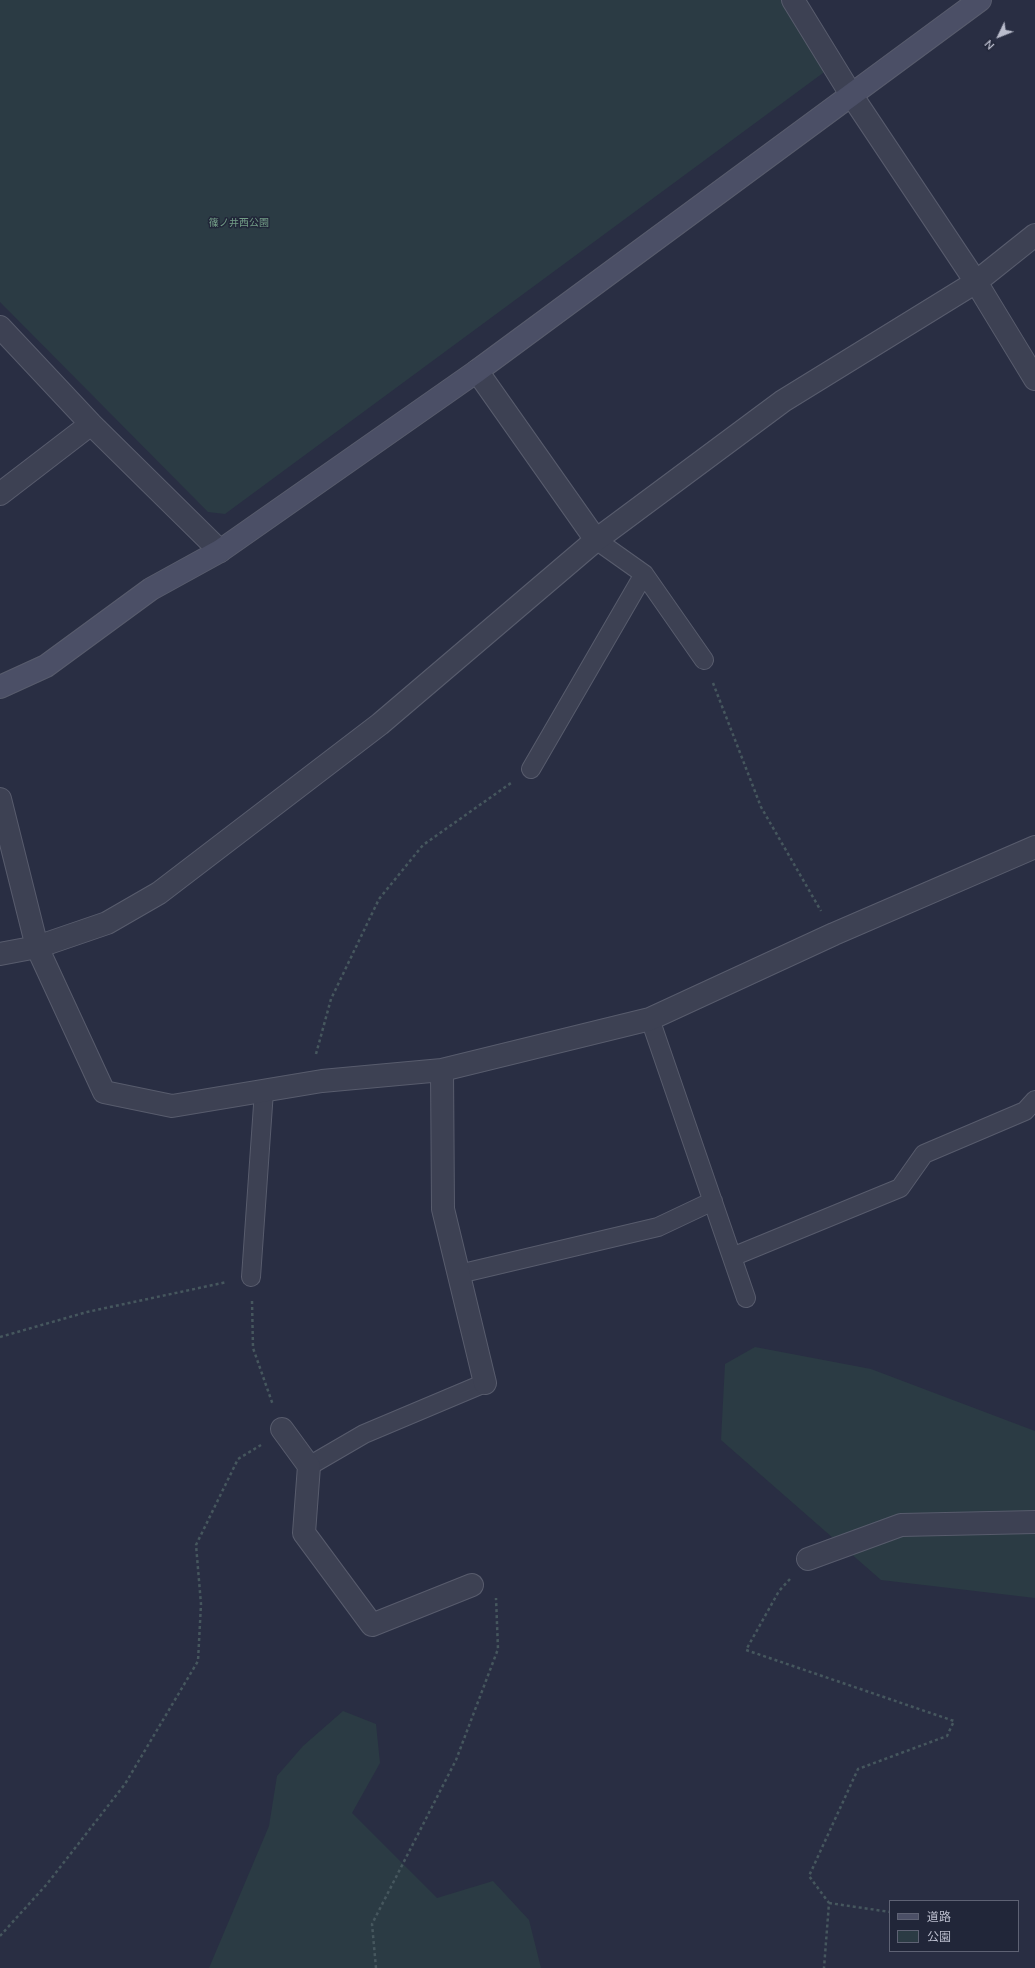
<!DOCTYPE html>
<html>
<head>
<meta charset="utf-8">
<style>
	body { margin:0 }
	#map { position:relative; width:1035px; height:1968px; overflow:hidden; background:#292e43; font-family:"Nunito Sans","Noto Sans JP",sans-serif }
	canvas { display:block }
	.legend { position:absolute; left:889px; top:1900px; width:130px; height:52px; box-sizing:border-box; background:#212639; border:1px solid #5e6274; margin:0; padding:5px 7px; list-style:none; font-size:12px; color:#babdcd }
	.legend li { display:flex; align-items:center; gap:8px; height:20px }
	.legend b { width:20px; border:1px solid #5e6274 }
	.north { position:absolute; left:979px; top:16px; width:40px; height:40px; -webkit-text-stroke:3px #212639; paint-order:stroke; rotate:227deg; font-size:11px; font-weight:700; line-height:16px; text-align:center; color:#babdcd }
	.north::after { content:''; display:block; margin:auto; width:14px; height:18px; background:#babdcd; clip-path:polygon(50% 0,100% 100%,50% 72%,0 100%) }
</style>
</head>
<body>
<div id="map">
<canvas width="1035" height="1968"></canvas>
<ul class="legend">
<li><b style="height:5px;background:#4b4f66"></b>道路</li>
<li><b style="height:11px;background:#2b3b44"></b>公園</li>
</ul>
<div class="north">N</div>
</div>
<script>
const ctx = document.querySelector('canvas').getContext('2d');
ctx.lineJoin = 'round';
function fillPath(path, color) {
  ctx.fillStyle = color;
  ctx.fill(path, 'evenodd');
}
function poly(rows) {
  const path = new Path2D();
  for (const r of rows) {
    path.moveTo(r[0], r[1]);
    for (let i = 2; i < r.length; i += 2) path.lineTo(r[i], r[i + 1]);
  }
  return path;
}
function trace(path, color, width, dash) {
  ctx.strokeStyle = color;
  ctx.lineWidth = width;
  ctx.lineCap = dash ? 'butt' : 'round';
  ctx.setLineDash(dash || []);
  ctx.stroke(path);
}
function label(font, color, halo, rows, align = 'center') {
  ctx.font = font + ' "Nunito Sans","Noto Sans JP",sans-serif';
  ctx.lineWidth = 3;
  ctx.setLineDash([]);
  ctx.textBaseline = 'middle';
  ctx.strokeStyle = halo;
  ctx.fillStyle = color;
  for (const [text, x, y, turn = 0] of rows) {
    ctx.save();
    ctx.translate(x, y);
    ctx.rotate((+turn || 0) * Math.PI / 180);
    ctx.textAlign = isNaN(turn) ? turn : align;
    if (halo) ctx.strokeText(text, 0, 0);
    ctx.fillText(text, 0, 0);
    ctx.restore();
  }
}
const green = poly([
	[0,0,786,0,827,55,823,73,225,514,208,512,0,302],
	[755,1347,871,1369,1035,1431,1035,1598,881,1580,721,1440,725,1364],
	[343,1711,376,1724,380,1763,352,1813,437,1898,493,1881,529,1920,541,1968,209,1968,269,1826,277,1776,303,1746]
]);
const path = poly([
	[713,683,761,807,821,911],
	[316,1054,331,999,379,899,423,845,511,783],
	[252,1301,253,1348,273,1405],
	[0,1337,87,1312,227,1282],
	[790,1579,779,1591,746,1650,954,1721,947,1736,858,1769,809,1876,829,1903,824,1968],
	[829,1903,890,1912],
	[0,1936,47,1884,125,1784,198,1661,201,1604,196,1545,238,1459,261,1445],
	[376,1968,372,1924,456,1760,498,1649,496,1598]
]);
const lane = poly([
	[596,540,644,574,704,660],
	[531,769,644,574],
	[650,1019,746,1298],
	[732,1257,900,1188,924,1154,1025,1111,1035,1100],
	[459,1274,658,1227,713,1201],
	[251,1277,264,1091],
	[309,1466,364,1434,485,1383]
]);
const street = poly([
	[793,0,852,96,976,282,1035,379],
	[0,327,91,424,220,551],
	[477,371,596,540],
	[0,494,91,424],
	[0,799,37,947,104,1092,172,1106,322,1081,442,1070,650,1019,834,934,1035,847],
	[0,954,37,947,107,923,159,893,380,724,596,540,783,401,976,282,1035,235],
	[442,1070,443,1209,485,1383],
	[282,1429,309,1466,304,1533,372,1625,472,1585],
	[808,1559,901,1525,1035,1522]
]);
const secondary = poly([
	[0,687,46,666,151,589,220,551,477,371,980,0]
]);
const parkNames = [
	["篠ノ井西公園",239,224]
];
fillPath(green, '#2b3b44');
trace(lane, '#585c6d', 20);
trace(street, '#585c6d', 24);
trace(secondary, '#585c6d', 24);
trace(path, '#46575e', 2.5, [3, 3]);
trace(lane, '#3d4153', 18);
trace(street, '#3d4153', 22);
trace(secondary, '#4b4f66', 22);
label('10px', '#729d86', '#212639', parkNames);
</script>
</body>
</html>
